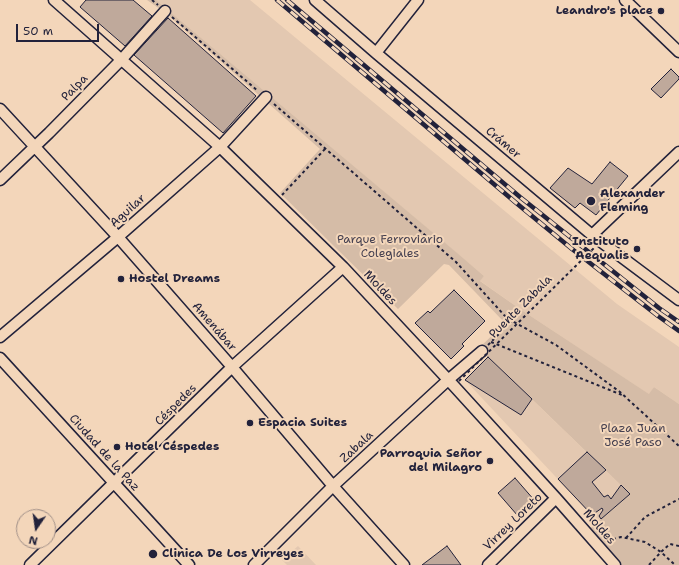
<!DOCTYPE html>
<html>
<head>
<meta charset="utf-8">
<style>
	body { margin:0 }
	#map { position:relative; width:679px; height:565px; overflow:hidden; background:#f3d6ba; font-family:"Shantell Sans",sans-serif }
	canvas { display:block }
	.north { position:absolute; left:16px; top:509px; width:40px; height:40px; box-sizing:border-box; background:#f3d6ba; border:1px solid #9f8e87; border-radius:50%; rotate:193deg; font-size:11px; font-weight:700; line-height:16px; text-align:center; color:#22223b }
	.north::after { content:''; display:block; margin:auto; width:14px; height:18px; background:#22223b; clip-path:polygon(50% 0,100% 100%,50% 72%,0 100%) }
	.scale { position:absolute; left:16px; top:24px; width:83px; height:18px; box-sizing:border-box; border:2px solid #22223b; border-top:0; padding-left:5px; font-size:12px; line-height:14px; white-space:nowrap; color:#22223b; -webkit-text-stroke:3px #f3d6ba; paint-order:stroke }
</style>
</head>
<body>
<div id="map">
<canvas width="679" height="565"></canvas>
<div class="north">N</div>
<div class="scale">50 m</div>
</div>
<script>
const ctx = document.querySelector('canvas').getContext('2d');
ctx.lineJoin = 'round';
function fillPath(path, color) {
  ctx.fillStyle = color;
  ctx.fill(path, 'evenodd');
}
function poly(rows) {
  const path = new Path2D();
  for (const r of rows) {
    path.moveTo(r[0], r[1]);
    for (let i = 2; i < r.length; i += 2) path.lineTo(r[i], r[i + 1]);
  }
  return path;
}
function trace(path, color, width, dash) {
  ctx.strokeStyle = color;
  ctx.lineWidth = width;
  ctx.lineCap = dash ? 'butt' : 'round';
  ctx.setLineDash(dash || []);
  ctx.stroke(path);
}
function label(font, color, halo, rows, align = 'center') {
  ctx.font = font + ' "Shantell Sans",sans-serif';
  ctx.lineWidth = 4;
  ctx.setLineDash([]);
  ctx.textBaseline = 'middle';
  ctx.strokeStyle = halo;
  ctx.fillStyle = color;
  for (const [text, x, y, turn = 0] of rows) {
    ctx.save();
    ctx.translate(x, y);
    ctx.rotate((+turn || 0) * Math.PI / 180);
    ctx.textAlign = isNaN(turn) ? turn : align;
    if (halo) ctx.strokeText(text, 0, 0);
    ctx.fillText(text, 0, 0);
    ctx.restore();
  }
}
const built = poly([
	[156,0,250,0,617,304,679,347,679,404,654,387,650,395,520,309,479,280,484,276],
	[488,357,630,494,598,522,465,380],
	[298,546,316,565,287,565,282,560]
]);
const green = poly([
	[147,0,156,0,456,252,484,276,480,281,520,309,649,394,654,387,679,404,679,565,615,565,586,532,630,494,479,348,505,323,449,265,444,264,398,309,280,193,320,149,167,14]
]);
const building = poly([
	[86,0,133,0,152,16,125,46,80,7,86,0],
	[168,18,256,96,223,133,134,55,168,18],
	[671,69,679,77,679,79,661,98,651,89,671,69],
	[610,162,628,176,596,215,580,203,575,208,550,188,568,168,592,184,610,162],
	[454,290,485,321,462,344,464,346,451,359,415,323,428,311,430,313,454,290],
	[488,357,532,399,521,415,465,380,488,357],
	[587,452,606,470,592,482,604,497,608,495,611,499,621,485,630,494,601,519,599,516,603,510,602,508,592,515,558,479,587,452],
	[515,478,535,501,518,516,498,493,515,478],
	[447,546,461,565,422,565,447,546]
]);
const path = poly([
	[152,0,158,5],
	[172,17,258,91],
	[274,104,456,262,504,315,512,321],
	[282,195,325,149],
	[491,342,622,395],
	[488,345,512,321,556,345,620,392,679,446],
	[626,538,645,517,679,499],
	[608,542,610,540,621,537,645,542,661,552,675,565],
	[649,565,661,552,670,544,679,546]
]);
const street = poly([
	[54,0,220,147,343,267,454,386,556,498,615,565],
	[315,0,376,53,592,235,679,300],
	[625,0,679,52],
	[376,53,418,0],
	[0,109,118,237,232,367,333,486,404,565],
	[0,180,49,133,122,59,165,11],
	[592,235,679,152],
	[0,337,118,237,220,147,266,97],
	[0,358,189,565],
	[30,565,232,367,343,267],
	[254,565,333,486,448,380,482,351],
	[488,565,556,498]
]);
const rail = poly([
	[277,0,515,202,572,249,658,316,679,331],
	[287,0,520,197,659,308,679,322]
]);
const pathBridge = poly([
	[459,381,596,246]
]);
const markers = [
	[661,11,4,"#22223b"],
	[591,201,5,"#22223b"],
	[637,249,4,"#22223b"],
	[121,279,4,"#22223b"],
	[250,423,4,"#22223b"],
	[117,447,4,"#22223b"],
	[490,461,4,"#22223b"],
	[153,554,5,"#22223b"]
];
const poiNames = [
	["Leandro's place",653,11,"right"],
	["Alexander",600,194],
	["Fleming",600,208],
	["Instituto",629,242,"right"],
	["Aequalis",629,256,"right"],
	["Hostel Dreams",129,279],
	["Espacia Suites",258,423],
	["Hotel Céspedes",125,447],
	["Parroquia Señor",482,454,"right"],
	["del Milagro",482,468,"right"],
	["Clinica De Los Virreyes",162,554]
];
const streetNames = [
	["Palpa",75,88,-45],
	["Crámer",503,143,40],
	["Aguilar",128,211,-42],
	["Moldes",380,288,47],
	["Puente Zabala",521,307,-45],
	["Amenábar",214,327,49],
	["Céspedes",176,405,-45],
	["Zabala",357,447,-43],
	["Ciudad de la Paz",104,453,48],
	["Virrey Loreto",513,522,-44],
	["Moldes",599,527,49]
];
const parkNames = [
	["Parque Ferroviario",390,240],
	["Colegiales",390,254],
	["Plaza Juan",633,429],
	["José Paso",633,443]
];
fillPath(built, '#e3c8b1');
fillPath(green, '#d5bca7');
fillPath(building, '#bfa99b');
trace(building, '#22223b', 1);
trace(street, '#22223b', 13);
trace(path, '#22223b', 2, [3, 3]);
trace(street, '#f3d6ba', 10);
trace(rail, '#22223b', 4.5);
trace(rail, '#f3d6ba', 3, [9]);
trace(pathBridge, '#22223b', 2, [3, 3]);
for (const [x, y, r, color] of markers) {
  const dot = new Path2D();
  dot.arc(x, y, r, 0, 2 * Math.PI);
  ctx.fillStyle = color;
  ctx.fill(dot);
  trace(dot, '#f3d6ba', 1.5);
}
label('bold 12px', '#22223b', '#f3d6ba', poiNames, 'left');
label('12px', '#22223b', '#f3d6ba', streetNames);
label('12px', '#464151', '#f3d6ba', parkNames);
</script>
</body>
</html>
